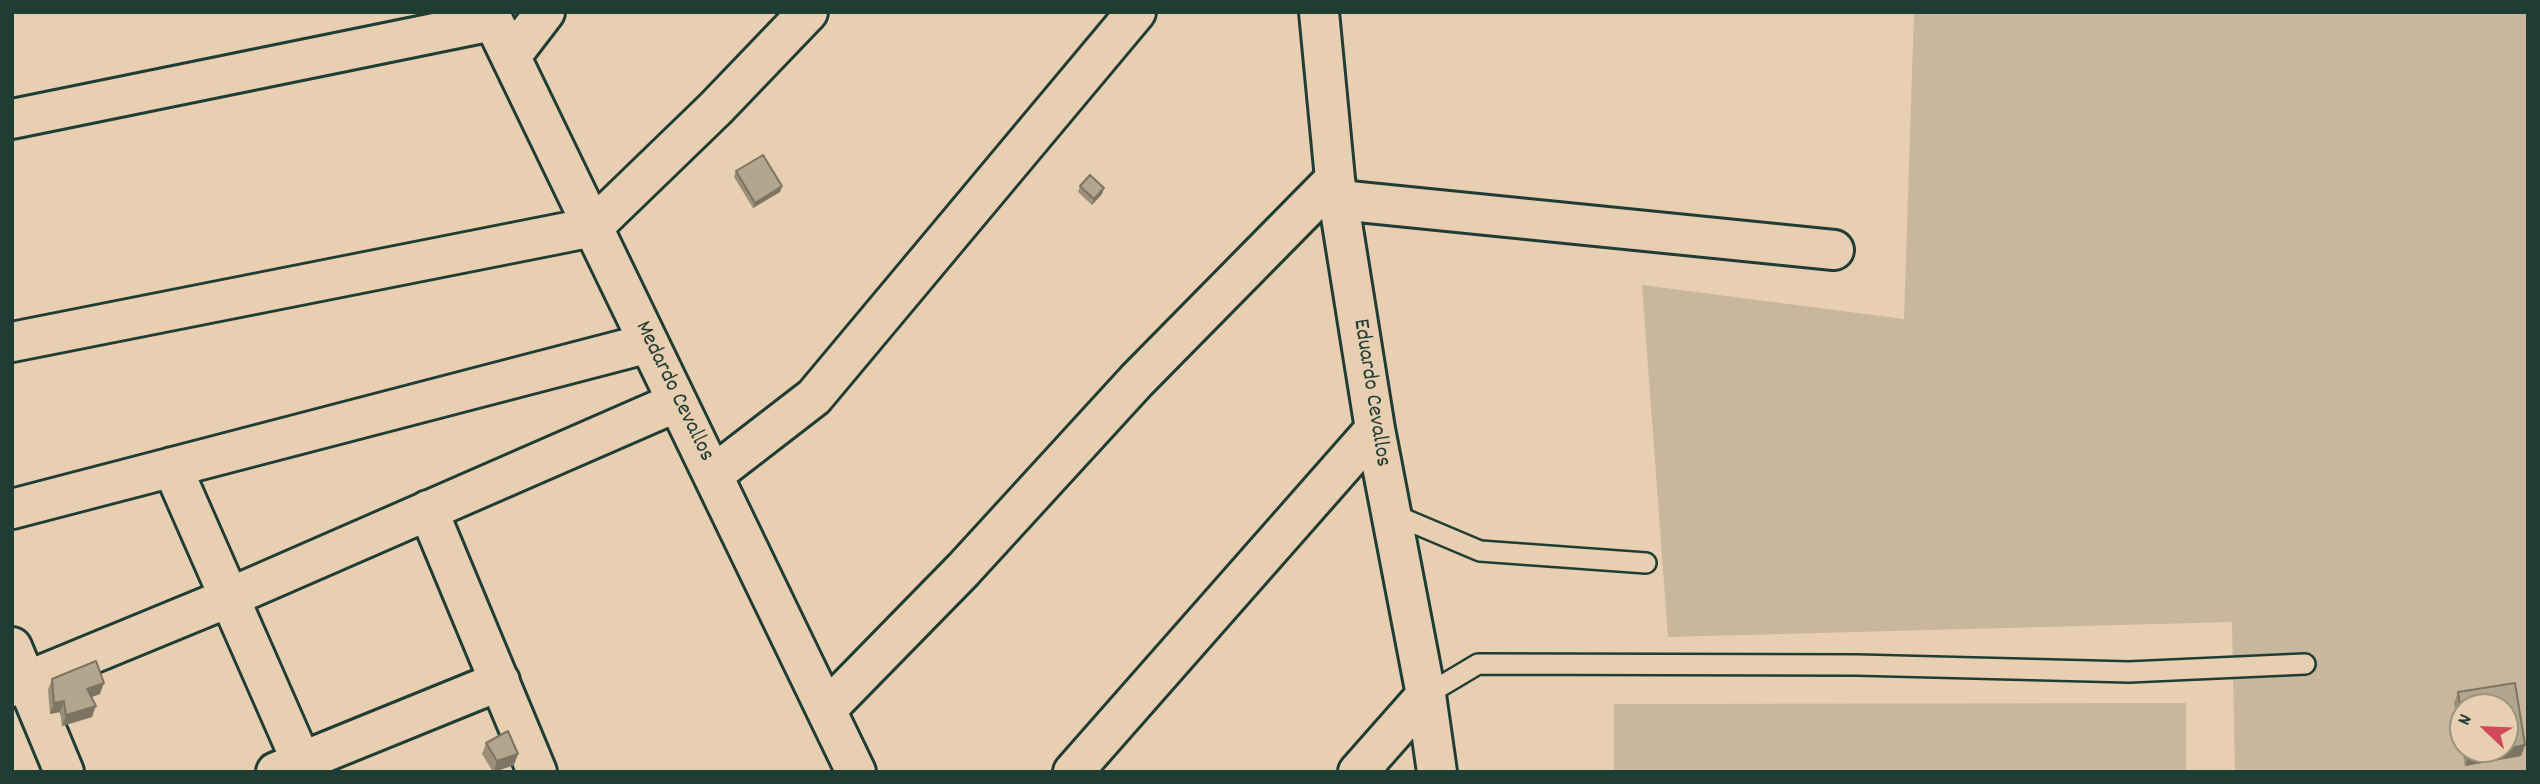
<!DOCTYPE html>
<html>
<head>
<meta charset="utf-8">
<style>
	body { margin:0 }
	#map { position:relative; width:2540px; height:784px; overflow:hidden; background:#e9cfb1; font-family:Dekko,sans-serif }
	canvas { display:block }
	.frame { position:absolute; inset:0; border:14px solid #1f3d34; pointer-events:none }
	.north { position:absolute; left:2449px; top:693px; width:70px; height:70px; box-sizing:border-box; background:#e9cfb1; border:2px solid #98957f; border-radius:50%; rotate:293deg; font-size:19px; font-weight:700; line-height:28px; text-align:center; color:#1f3d34 }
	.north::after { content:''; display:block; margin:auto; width:24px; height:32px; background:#d1495b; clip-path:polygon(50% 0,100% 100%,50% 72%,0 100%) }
</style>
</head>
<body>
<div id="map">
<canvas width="2540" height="784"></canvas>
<div class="frame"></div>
<div class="north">N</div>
</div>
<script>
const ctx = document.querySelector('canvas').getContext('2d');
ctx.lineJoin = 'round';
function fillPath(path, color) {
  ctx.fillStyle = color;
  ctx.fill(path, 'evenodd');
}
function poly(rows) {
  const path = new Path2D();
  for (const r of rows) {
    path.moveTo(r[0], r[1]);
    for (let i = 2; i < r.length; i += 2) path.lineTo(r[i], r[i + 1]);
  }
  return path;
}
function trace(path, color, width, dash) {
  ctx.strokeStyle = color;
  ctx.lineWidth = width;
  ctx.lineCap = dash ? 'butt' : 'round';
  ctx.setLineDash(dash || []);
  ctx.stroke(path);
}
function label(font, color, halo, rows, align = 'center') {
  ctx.font = font + ' Dekko,sans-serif';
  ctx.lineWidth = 5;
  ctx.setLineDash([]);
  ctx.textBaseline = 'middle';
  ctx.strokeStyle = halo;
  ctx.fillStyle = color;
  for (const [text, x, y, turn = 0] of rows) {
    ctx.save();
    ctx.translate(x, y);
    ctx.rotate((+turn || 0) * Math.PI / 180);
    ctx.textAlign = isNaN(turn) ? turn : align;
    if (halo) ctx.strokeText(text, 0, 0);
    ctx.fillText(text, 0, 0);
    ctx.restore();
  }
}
const green = poly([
	[1914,12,2528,12,2528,772,2235,772,2232,622,1668,637,1642,285,1904,319],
	[2463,707,2505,707,2505,749,2463,749],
	[2186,703,2186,772,1614,772,1614,704]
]);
const lane = poly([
	[1390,513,1480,551,1646,563],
	[1426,695,1478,664,1857,665,2129,672,2305,664]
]);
const street = poly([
	[489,12,856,772],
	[1319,12,1335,179,1375,429,1426,695,1437,772],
	[512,55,545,12],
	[12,119,493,21],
	[1339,200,1834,250],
	[12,342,593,227,716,108,808,12],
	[172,467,306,772],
	[713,475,814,397,1136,12],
	[12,509,649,343],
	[428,510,537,772],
	[12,647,64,772],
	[12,687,228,598,677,402],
	[826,710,963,570,1137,380,1335,179],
	[276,772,500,681],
	[1073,772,1375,429],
	[1358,772,1426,695]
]);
const wall = poly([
	[736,171,782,186,780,192,753,208,734,177],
	[1080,186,1102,194,1092,205,1078,192],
	[52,679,100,694,92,697,92,717,62,726,60,712,50,714,48,690],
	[2458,692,2525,745,2521,756,2465,766,2454,703],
	[2463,707,2505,749,2463,749],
	[486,743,514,765,493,772,482,754]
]);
const shadedWall = poly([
	[782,186,780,192,753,208,755,203],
	[1104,188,1102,194,1092,205,1094,199],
	[104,683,100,694,83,700,87,689],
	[64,701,60,712,50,714,54,703],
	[96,706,92,717,62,726,66,715],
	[2525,745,2521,756,2465,766,2469,755],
	[518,754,514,765,494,772,497,761]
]);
const building = poly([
	[763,155,782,186,755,203,736,171,763,155],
	[1090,175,1104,188,1094,199,1080,186,1090,175],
	[96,661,104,683,87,689,96,706,66,715,64,701,54,703,52,679,96,661],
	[2515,683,2525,745,2505,749,2505,707,2463,707,2463,723,2458,692,2515,683],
	[508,731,518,754,497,761,486,743,508,731],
	[2468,749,2502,749,2469,755,2468,749]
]);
const streetNames = [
	["Medardo Cevallos",673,392,64],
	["Eduardo Cevallos",1370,393,81]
];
fillPath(green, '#c8b79c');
trace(lane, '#1f3d34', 24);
trace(street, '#1f3d34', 44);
trace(lane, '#e9cfb1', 19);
trace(street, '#e9cfb1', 38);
fillPath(wall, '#998f7a');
fillPath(shadedWall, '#7d7463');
fillPath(building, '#b2a68e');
trace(building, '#7d7463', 2);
label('23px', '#1f3d34', '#e9cfb1', streetNames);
</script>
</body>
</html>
